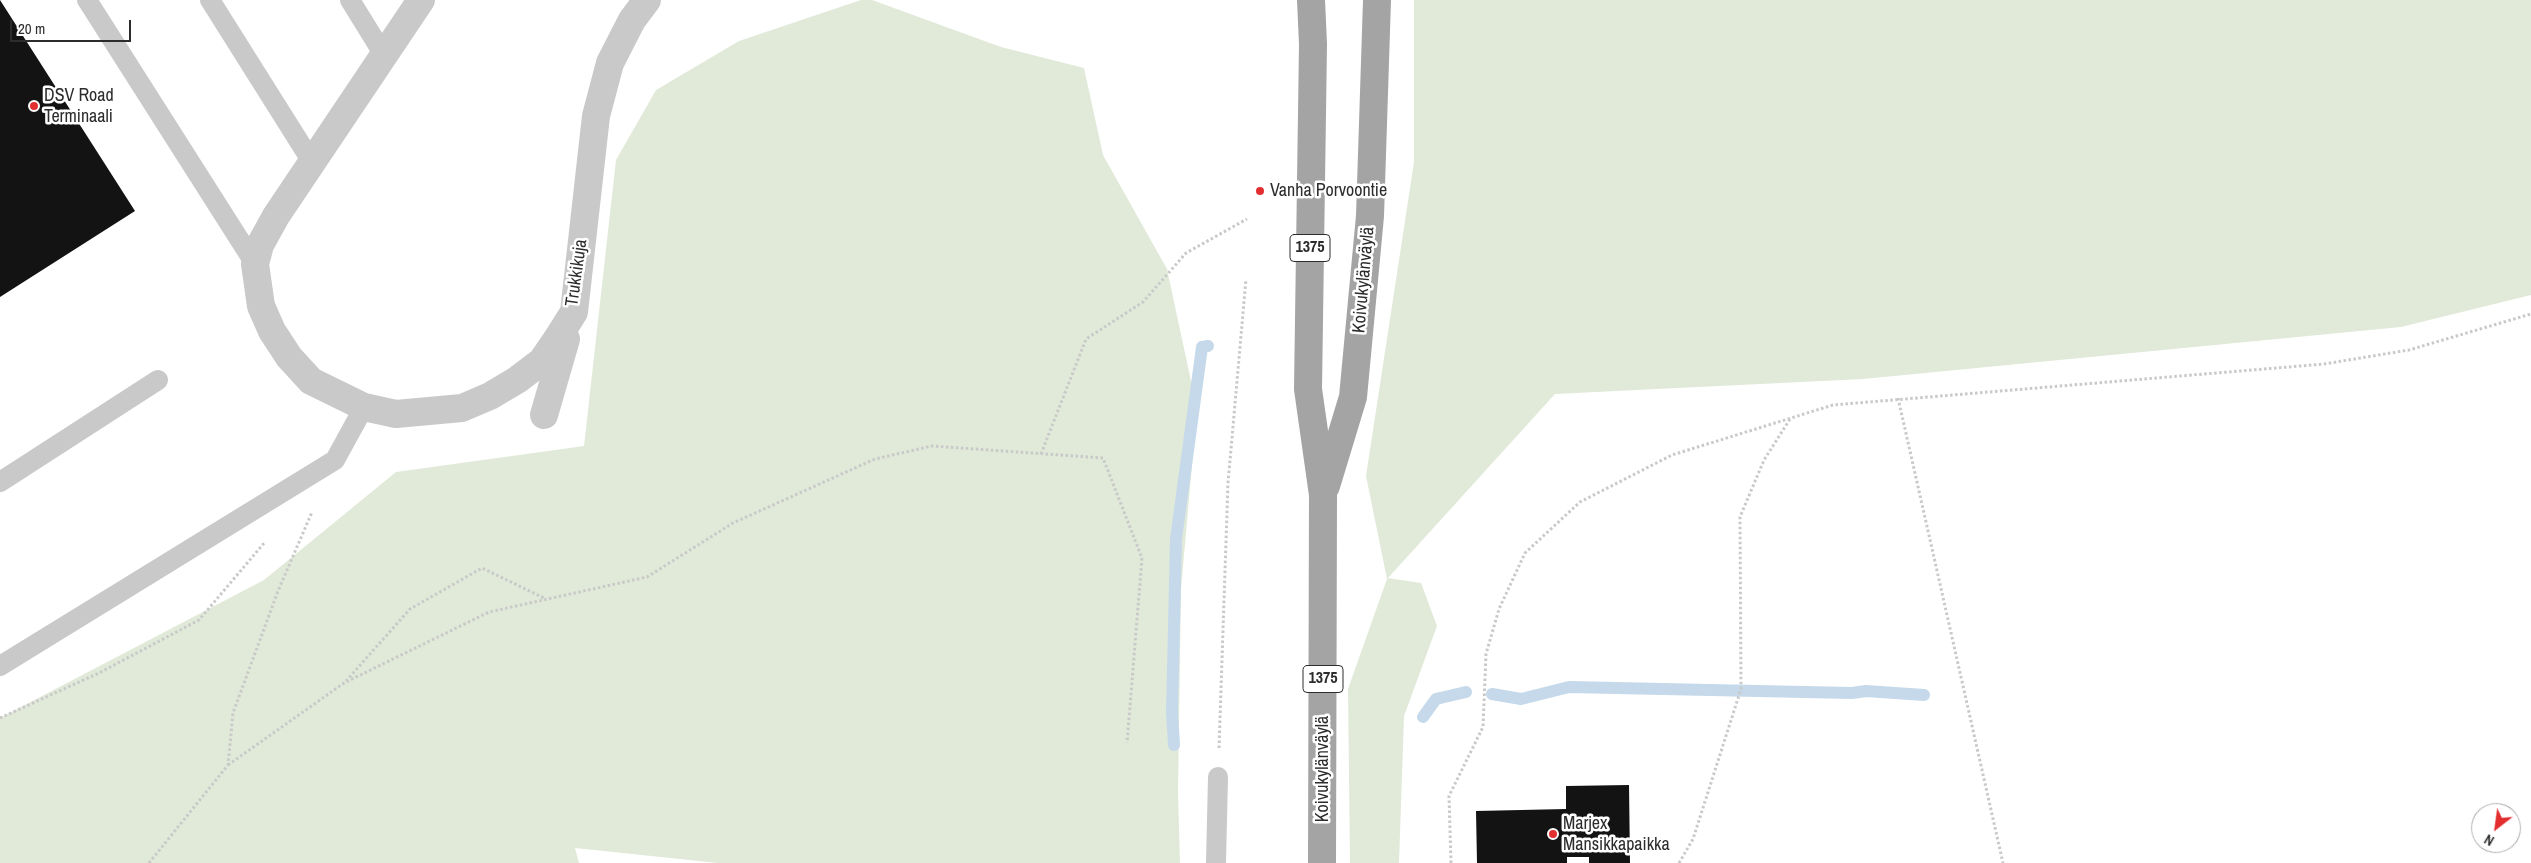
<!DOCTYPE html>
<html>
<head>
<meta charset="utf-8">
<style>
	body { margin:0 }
	#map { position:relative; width:2531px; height:863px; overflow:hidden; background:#fff; font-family:"Archivo Narrow",sans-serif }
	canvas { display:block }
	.north { position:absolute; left:2471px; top:803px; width:50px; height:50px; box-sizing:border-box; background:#fff; border:1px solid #ababab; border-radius:50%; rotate:210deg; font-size:14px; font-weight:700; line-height:20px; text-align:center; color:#2c2c2c }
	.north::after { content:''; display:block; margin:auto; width:18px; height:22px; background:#e32e2f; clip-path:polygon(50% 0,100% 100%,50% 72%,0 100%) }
	.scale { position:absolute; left:10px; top:20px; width:121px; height:22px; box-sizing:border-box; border:2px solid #2c2c2c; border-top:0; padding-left:6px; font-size:15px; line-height:18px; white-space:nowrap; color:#2c2c2c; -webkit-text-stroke:4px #fff; paint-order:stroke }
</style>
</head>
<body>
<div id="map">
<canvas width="2531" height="863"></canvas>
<div class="north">N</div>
<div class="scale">20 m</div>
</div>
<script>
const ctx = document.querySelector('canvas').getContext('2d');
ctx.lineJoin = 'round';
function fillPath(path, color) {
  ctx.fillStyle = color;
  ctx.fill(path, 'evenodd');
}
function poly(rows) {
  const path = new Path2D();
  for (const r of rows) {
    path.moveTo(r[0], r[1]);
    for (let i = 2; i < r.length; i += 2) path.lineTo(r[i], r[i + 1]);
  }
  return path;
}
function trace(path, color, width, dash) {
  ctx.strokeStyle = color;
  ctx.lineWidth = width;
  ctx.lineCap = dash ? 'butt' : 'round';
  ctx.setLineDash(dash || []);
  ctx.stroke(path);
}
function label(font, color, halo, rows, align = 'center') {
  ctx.font = font + ' "Archivo Narrow",sans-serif';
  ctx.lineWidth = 5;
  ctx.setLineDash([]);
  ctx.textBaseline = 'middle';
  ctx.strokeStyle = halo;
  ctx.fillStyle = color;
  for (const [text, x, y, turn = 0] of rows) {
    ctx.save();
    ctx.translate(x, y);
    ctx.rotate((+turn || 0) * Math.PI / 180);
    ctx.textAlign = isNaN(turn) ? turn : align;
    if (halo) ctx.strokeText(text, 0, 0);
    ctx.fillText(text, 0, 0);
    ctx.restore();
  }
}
const green = poly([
	[861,0,872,0,1001,47,1084,68,1103,155,1167,269,1197,409,1181,589,1178,793,1180,863,718,863,575,848,579,863,0,863,0,718,264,580,396,472,584,446,616,160,656,90,739,41],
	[1414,0,2531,0,2531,295,2401,327,1863,379,1555,394,1388,578,1421,583,1437,626,1404,716,1399,863,1350,863,1348,689,1387,579,1366,476,1414,162]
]);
const stream = poly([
	[1492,694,1521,699,1569,687,1852,693,1866,691,1924,695],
	[1423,717,1436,699,1466,692],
	[1174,745,1172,712,1176,539,1202,347,1208,346]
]);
const building = poly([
	[0,0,135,211,0,297],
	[1629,785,1630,863,1589,863,1589,857,1567,857,1567,863,1477,863,1476,811,1566,809,1566,786]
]);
const path = poly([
	[1898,398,2003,863],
	[1041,454,1086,339,1143,302,1186,253,1247,219],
	[346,681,410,609,482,568,546,599],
	[0,718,99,673,199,620,265,542],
	[1219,748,1228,483,1246,279],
	[228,765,344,683,489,612,647,577,733,523,875,459,932,446,1103,458,1142,558,1127,743],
	[149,863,228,765,233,713,278,591,312,512],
	[1451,863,1449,796,1483,727,1486,654,1499,609,1525,553,1580,502,1672,455,1833,405,2324,364,2409,350,2531,314],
	[1679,863,1693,839,1741,689,1740,517,1764,460,1790,419]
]);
const service = poly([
	[87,0,255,264],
	[210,0,312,162],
	[350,0,384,55],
	[0,482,158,380],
	[0,666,335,460,364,407],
	[1216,863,1218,777]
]);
const minor = poly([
	[421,0,276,216,260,245,255,264,261,306,272,331,289,357,311,381,364,407,396,414,462,408,490,396,517,380,542,361,557,339,574,312,596,116,610,63,632,20,647,0],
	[544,415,566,339]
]);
const primary = poly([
	[1311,0,1313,44,1308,389,1323,495,1322,863],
	[1326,486,1353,397,1370,216,1377,0]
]);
const markers = [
	[34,106,5,"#e32e2f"],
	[1260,191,5,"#e32e2f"],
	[1553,834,5,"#e32e2f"]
];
const shields = [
	[1310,248,40],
	[1323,679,40]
];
const shieldNames = [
	["1375",1310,248],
	["1375",1323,679]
];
const poiNames = [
	["DSV Road",44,96],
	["Terminaali",44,117],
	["Vanha Porvoontie",1270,191],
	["Marjex",1563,824],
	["Mansikkapaikka",1563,845]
];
const streetNames = [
	["Trukkikuja",577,273,-82],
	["Koivukylänväylä",1364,280,-85],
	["Koivukylänväylä",1323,769,-90]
];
fillPath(green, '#e1ead9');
trace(stream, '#c5d9ea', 12);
fillPath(building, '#131313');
trace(path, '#c9c9c9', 3, [2.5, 2.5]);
trace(service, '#c9c9c9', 20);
trace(minor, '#c9c9c9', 28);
trace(primary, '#a4a4a4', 28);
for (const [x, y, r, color] of markers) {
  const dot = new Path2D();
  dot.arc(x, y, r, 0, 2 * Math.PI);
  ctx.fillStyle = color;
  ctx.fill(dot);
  trace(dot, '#fff', 2);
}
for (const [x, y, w] of shields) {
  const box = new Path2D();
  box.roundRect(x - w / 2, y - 13.5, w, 27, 4);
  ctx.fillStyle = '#fff';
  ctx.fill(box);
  trace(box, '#2c2c2c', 1);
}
label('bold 16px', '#2c2c2c', null, shieldNames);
label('18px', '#2c2c2c', '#fff', poiNames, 'left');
label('18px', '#2c2c2c', '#fff', streetNames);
</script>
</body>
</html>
